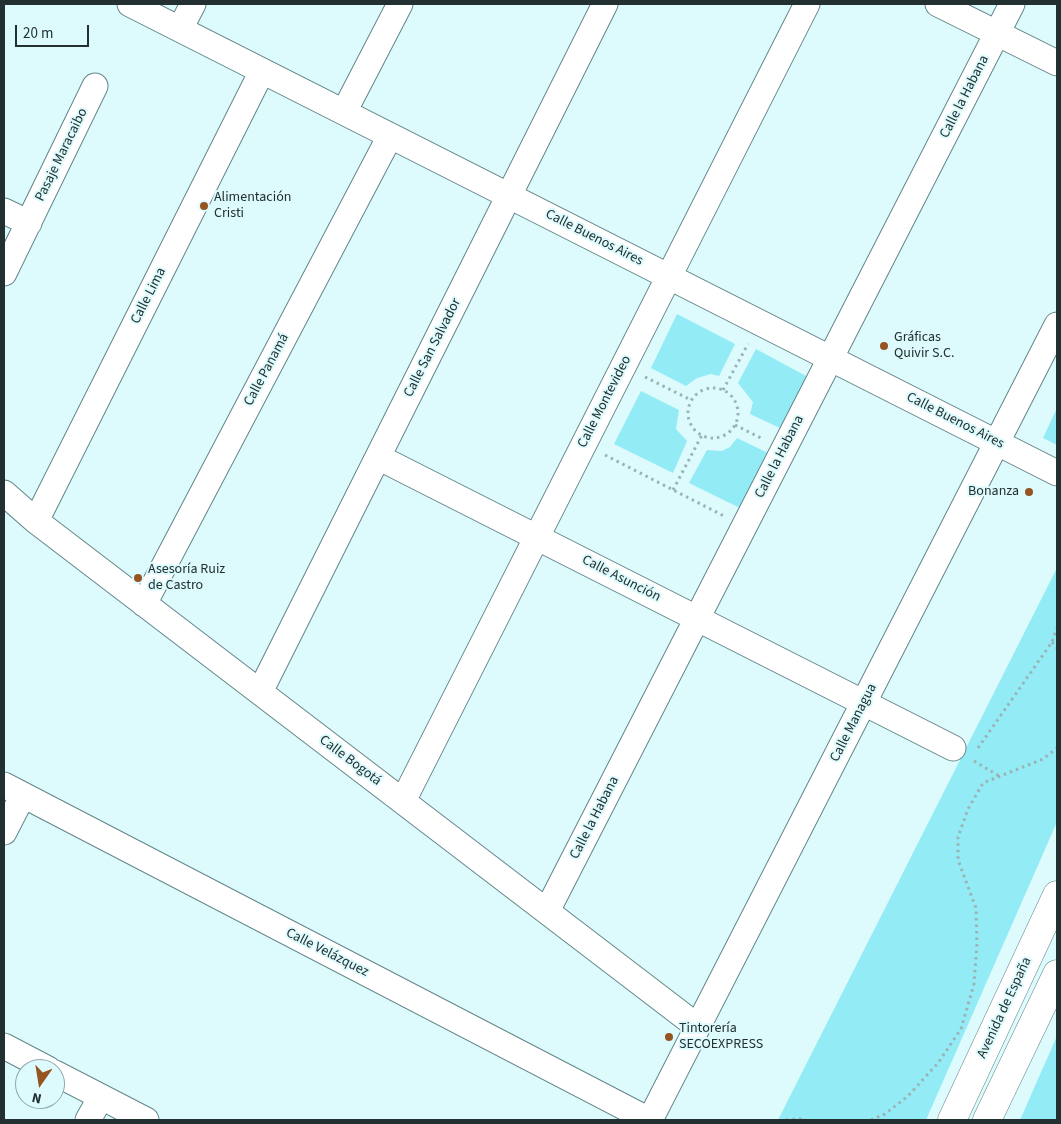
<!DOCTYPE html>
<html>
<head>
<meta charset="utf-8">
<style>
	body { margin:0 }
	#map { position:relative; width:1061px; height:1124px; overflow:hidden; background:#ddfafd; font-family:"Source Sans 3",sans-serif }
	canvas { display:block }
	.frame { position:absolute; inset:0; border:5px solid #223031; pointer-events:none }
	.north { position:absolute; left:15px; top:1059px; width:50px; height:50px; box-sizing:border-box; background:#ddfafd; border:1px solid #92a9ab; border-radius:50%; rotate:193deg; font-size:14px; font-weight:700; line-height:20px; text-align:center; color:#223031 }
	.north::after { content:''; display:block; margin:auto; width:18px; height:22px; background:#965421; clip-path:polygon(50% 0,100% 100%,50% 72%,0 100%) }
	.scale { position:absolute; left:15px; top:25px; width:74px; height:22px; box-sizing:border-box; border:2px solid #223031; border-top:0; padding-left:6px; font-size:15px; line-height:18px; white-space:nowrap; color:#223031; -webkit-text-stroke:4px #ddfafd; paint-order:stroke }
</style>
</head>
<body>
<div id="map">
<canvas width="1061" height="1124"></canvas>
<div class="frame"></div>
<div class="north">N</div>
<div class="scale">20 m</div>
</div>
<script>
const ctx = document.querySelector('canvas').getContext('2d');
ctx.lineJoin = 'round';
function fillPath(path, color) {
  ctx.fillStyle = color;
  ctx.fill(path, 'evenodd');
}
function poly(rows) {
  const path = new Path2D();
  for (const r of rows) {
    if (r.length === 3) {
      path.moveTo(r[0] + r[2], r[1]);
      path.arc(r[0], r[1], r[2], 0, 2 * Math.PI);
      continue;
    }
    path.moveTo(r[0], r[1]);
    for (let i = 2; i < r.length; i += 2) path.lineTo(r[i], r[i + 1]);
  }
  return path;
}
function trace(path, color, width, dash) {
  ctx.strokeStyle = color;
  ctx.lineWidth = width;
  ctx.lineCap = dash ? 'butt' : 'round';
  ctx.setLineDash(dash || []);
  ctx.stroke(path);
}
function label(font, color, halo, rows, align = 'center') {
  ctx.font = font + ' "Source Sans 3",sans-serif';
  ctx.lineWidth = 4;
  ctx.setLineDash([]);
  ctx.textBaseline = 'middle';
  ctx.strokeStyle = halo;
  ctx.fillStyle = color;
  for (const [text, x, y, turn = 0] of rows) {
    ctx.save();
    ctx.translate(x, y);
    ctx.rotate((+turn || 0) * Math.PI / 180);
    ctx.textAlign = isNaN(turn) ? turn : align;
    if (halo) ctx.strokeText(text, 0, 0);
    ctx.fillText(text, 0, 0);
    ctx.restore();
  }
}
const green = poly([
	[677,314,735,344,719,376,711,374,697,378,686,386,651,368],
	[756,349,808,377,780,428,750,414,753,402,738,383],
	[641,391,679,410,676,429,687,441,673,473,614,444],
	[1057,408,1057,445,1043,438],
	[737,438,770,454,742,509,689,483,707,450,722,451,730,447],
	[1057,568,1057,822,926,1120,778,1120],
	[1057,1036,1057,1120,1020,1120]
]);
const path = poly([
	[645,377,691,400],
	[713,413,25],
	[723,390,748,344],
	[735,425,761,438],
	[605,455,724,516],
	[673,490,702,435],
	[1052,642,1057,648],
	[978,748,1052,642,1057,628],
	[974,761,999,776],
	[786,1120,799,1119,806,1120],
	[871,1120,885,1114,908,1096,938,1063,961,1029,974,984,977,944,976,908,958,860,958,837,968,809,983,783,1043,759,1057,748]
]);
const minor = poly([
	[130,4,1057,473],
	[938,4,1057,63],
	[180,29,193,4],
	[344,112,400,4],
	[4,211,29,223],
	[4,273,95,86],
	[378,457,953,748],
	[4,493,36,521,698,1027],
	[36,521,262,71],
	[144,604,390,136],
	[260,692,605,4],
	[4,785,649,1120],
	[403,801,807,4],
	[4,832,23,795],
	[547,911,1012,4],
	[4,1046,48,1069],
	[55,1073,146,1120],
	[88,1120,101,1097],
	[650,1120,1057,325]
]);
const major = poly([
	[952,1120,1057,895],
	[987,1120,1057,974]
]);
const markers = [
	[204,206,5,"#965421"],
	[884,346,5,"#965421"],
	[1029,492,5,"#965421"],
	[138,578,5,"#965421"],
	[669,1037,5,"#965421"]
];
const streetNames = [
	["Calle la Habana",965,97,-63],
	["Pasaje Maracaibo",62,155,-64],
	["Calle Buenos Aires",594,238,27],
	["Calle Lima",149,296,-63],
	["Calle San Salvador",433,348,-63],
	["Calle Panamá",267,370,-62],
	["Calle Montevideo",605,402,-63],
	["Calle Buenos Aires",955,421,27],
	["Calle la Habana",780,457,-63],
	["Calle Asunción",621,579,27],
	["Calle Managua",854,723,-63],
	["Calle Bogotá",350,761,37],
	["Calle la Habana",595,818,-63],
	["Calle Velázquez",327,953,27],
	["Avenida de España",1005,1008,-65]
];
const poiNames = [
	["Alimentación",214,198],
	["Cristi",214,214],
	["Gráficas",894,338],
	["Quivir S.C.",894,354],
	["Bonanza",1019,492,"right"],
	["Asesoría Ruiz",148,570],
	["de Castro",148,586],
	["Tintorería",679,1029],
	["SECOEXPRESS",679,1045]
];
fillPath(green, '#92ebf5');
trace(minor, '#648689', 27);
trace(major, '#648689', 29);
trace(path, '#9bb3b5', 3, [2.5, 4]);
trace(minor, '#fff', 25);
trace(major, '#fff', 28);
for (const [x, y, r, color] of markers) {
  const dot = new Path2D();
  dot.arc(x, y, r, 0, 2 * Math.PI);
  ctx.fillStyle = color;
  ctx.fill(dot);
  trace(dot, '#ddfafd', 2);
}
label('14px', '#223031', '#ddfafd', streetNames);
label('14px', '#223031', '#ddfafd', poiNames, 'left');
</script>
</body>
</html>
